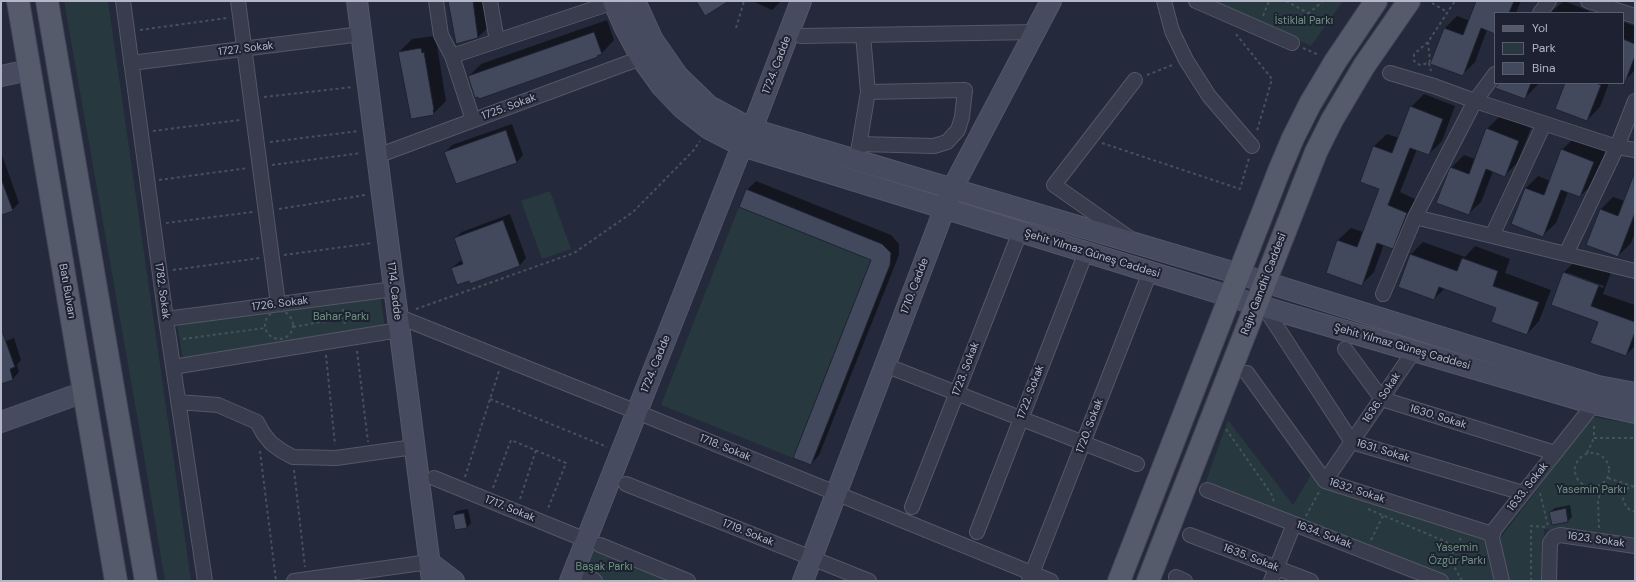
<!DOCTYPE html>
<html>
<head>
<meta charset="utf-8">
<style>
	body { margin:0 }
	#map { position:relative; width:1636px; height:582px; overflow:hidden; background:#242a3b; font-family:"DM Sans",sans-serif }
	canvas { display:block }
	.frame { position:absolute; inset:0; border:2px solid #b3b7c7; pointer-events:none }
	.legend { position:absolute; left:1494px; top:12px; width:130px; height:72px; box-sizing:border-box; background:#1d2131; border:1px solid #595d6d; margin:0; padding:5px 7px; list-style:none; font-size:12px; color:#b3b7c7 }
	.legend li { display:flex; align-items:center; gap:8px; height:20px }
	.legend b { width:20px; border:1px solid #595d6d }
</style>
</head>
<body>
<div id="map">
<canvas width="1636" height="582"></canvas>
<div class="frame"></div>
<ul class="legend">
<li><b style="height:5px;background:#565b6c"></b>Yol</li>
<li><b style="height:11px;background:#27383e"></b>Park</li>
<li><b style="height:11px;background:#43495d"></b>Bina</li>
</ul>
</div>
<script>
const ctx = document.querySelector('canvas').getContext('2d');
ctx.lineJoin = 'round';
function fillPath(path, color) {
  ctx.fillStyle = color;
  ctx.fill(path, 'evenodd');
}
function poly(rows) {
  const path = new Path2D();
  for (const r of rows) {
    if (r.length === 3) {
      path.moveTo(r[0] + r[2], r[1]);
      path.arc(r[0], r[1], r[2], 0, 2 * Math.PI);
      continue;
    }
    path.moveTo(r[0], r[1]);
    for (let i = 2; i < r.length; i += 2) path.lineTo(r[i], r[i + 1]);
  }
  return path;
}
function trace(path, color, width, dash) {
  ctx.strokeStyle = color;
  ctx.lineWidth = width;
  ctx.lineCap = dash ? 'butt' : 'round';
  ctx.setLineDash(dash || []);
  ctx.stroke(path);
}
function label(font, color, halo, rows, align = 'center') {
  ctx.font = font + ' "DM Sans",sans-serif';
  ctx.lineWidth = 4;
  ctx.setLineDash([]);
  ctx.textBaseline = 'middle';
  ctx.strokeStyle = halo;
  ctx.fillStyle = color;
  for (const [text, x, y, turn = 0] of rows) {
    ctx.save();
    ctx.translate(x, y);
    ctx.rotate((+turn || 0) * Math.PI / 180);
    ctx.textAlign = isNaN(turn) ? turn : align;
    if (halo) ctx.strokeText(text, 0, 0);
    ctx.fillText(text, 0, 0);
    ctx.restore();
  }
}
const green = poly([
	[64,1,108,1,191,581,165,581,141,438],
	[1216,1,1343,1,1311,46],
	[550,191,571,249,542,259,521,201],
	[739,207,871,260,793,458,661,405],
	[380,294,385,328,183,359,177,324],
	[1592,417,1635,424,1635,539,1544,529,1543,581,1508,581,1499,540],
	[1228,420,1293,505,1311,475,1326,488,1488,535,1494,581,1453,581,1205,484],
	[594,548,672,581,601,581,585,569]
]);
const shadow = poly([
	[449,1,487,1,491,25,478,37],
	[752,1,781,1,772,10],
	[1478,1,1521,1,1516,13,1495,13,1495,33,1487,30,1475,62,1462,75,1445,28,1457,16,1470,21],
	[1564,1,1589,11,1588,13,1550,13],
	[607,20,614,40,602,53,479,96,469,76,481,64],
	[1623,22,1635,26,1635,70,1625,80,1623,79],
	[434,36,435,40,436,40,446,101,433,114,399,52,412,39],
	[1500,83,1539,83,1525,98],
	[1566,83,1609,83,1600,107,1587,120],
	[1424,94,1455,106,1442,141,1429,154,1417,149,1400,192,1419,201,1405,235,1392,248,1384,244,1374,272,1361,285,1327,272,1338,240,1351,228,1363,232,1380,189,1361,181,1374,146,1387,134,1399,138,1411,107],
	[1500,116,1531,128,1517,163,1505,175,1493,171,1481,202,1468,214,1451,168,1464,155,1475,159,1487,129],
	[512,124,523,155,517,162,457,183,445,152,452,145],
	[1575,137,1606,149,1593,184,1580,196,1568,192,1556,223,1543,235,1525,189,1538,176,1550,181,1562,150],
	[1,152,19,203,12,210,1,214],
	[1635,175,1635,232,1631,243,1618,256,1587,244,1601,209,1613,197,1625,201],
	[756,181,891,235,899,244,899,255,819,455,811,464,873,260,747,190],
	[510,214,526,258,520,265,470,279,452,268,459,262,463,260,455,238,462,232],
	[1423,242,1465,257,1475,246,1510,259,1505,273,1551,290,1539,321,1527,334,1497,307,1445,288,1434,299,1411,254],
	[1576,260,1611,272,1603,294,1635,305,1635,346,1626,355,1564,272],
	[1569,273,1604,286,1603,288,1569,275],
	[14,338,21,360,17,365,19,372,13,379,1,383,1,343],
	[1570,505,1572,517,1568,521,1553,524,1550,512,1555,508],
	[468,509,471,523,467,527,453,515,457,511]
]);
const building = poly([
	[448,1,473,1,478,38,456,44,448,1],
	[696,1,729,1,705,16,696,1],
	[1476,1,1514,1,1509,13,1495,13,1495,34,1481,28,1463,76,1430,64,1444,28,1463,35,1476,1],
	[594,32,602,54,597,56,598,57,479,99,478,97,475,98,468,76,594,32],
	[1623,39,1635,44,1635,56,1624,85,1623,39],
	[421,48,422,53,424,52,434,110,433,110,434,115,411,119,398,52,421,48],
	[1499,83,1531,83,1525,99,1495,88,1499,83],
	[1565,83,1595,83,1601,85,1587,121,1555,109,1565,83],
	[1410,106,1443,119,1429,155,1410,148,1388,205,1407,213,1393,249,1377,243,1362,286,1326,273,1337,240,1357,247,1379,189,1360,182,1373,146,1392,153,1410,106],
	[1486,128,1519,141,1505,177,1486,169,1469,215,1436,203,1450,167,1469,174,1486,128],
	[506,130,517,163,456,184,444,152,506,130],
	[1561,149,1594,162,1580,197,1561,190,1543,237,1511,224,1525,188,1544,195,1561,149],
	[1634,174,1635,213,1618,257,1586,245,1600,209,1618,216,1634,174],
	[1,181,2,181,13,211,1,215,1,181],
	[746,189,882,244,891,253,890,265,811,465,793,458,871,260,739,207,746,189],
	[503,220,520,266,470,284,469,281,457,285,451,268,463,264,454,238,503,220],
	[1410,254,1457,271,1462,258,1498,271,1493,286,1539,302,1527,335,1491,322,1496,308,1439,287,1434,300,1398,287,1410,254],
	[1563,272,1599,285,1591,306,1635,322,1635,332,1626,356,1590,343,1598,322,1551,305,1563,272],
	[1,331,2,331,15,367,10,369,13,380,1,384,1,331],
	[1566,508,1568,522,1552,525,1549,512,1566,508],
	[464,513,467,528,455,530,452,515,464,513]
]);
const path = poly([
	[1286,1,1308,13],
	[1432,3,1447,12],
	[1263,16,1269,1],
	[1287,26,1309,13,1323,1],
	[736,28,744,1],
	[140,30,227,18],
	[1236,34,1272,79,1257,131],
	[1428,42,1430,60,1429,63,1420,65,1414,61,1414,54,1428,42,1455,1],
	[1303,48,1319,55],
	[1429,63,1431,71],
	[1147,75,1175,64],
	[264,97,353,87],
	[153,131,240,120],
	[270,142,359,131],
	[1102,143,1240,189,1249,158],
	[272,165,361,153],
	[159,180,248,168],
	[279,209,365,195],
	[166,223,253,212],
	[284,255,373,243],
	[173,270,260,258],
	[343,309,345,326],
	[416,309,574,253,633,212,693,151,700,141],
	[279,325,14],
	[293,327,344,318],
	[183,339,265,328],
	[357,351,368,442],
	[326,355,335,445],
	[490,399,607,447],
	[1594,426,1594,438,1635,438],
	[1226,429,1272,495,1274,502],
	[260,451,276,581],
	[1587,453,1594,438],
	[1592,470,17],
	[294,470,305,567],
	[465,477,499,371],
	[1608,478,1632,486],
	[1635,486,1628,488,1625,492,1623,500,1627,508,1635,512],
	[493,488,511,440,566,463,547,511],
	[1540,493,1548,526],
	[520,499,536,450],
	[1368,509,1456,546,1461,538],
	[1306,516,1319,492],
	[1599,528,1598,501,1603,484],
	[1371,540,1383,516],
	[1456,546,1450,559,1462,581],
	[1531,581,1531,526,1545,527]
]);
const street = poly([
	[123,1,166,319,205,581],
	[238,1,278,304],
	[436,1,441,35,452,56,473,120],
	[490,1,497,41],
	[1164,1,1172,31,1186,60,1209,96,1252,146],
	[1196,1,1292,43],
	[1588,1,1635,16],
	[1540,13,1549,1],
	[801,36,1035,32],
	[452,56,614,2],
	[131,63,361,34],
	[1390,73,1434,86,1475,101,1617,147,1635,150],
	[860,144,934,146,947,142,958,130,962,117,965,90,868,92],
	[858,152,868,92,863,35],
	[377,156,641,58],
	[1415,217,1635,271],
	[1492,236,1544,124],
	[1128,237,1054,185,1135,80],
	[1566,254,1617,147,1635,101],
	[1383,294,1415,217,1475,101,1495,74],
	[1264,307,1352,442,1523,493],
	[397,316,637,412,1051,581],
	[166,319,394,289],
	[1345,349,1382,399,1555,453],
	[885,365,1137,464],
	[173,367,399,330],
	[1247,373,1325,481,1492,534],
	[178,402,218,405,257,422,263,433,271,443,282,451,293,457,336,458,414,447],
	[434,478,586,540],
	[1325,481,1414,351],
	[626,484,869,581],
	[1207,490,1441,581],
	[912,507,1020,232],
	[977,532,1086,252],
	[1190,535,1311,581],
	[600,545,688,581],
	[587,575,595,581],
	[1176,577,1185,581],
	[294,581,429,562],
	[1029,581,1150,272],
	[1271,581,1294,524],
	[1502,581,1492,538,1494,530,1594,404],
	[1549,581,1550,543,1554,537,1560,535,1635,546]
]);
const secondary = poly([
	[357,1,432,581],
	[613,1,625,28,641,58,662,87,682,108,709,129,742,146,1264,307,1594,404,1635,413],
	[635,1,653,40,678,76,709,106,752,129,1239,274,1598,386,1635,393],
	[1,76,29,70],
	[752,129,801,1],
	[1,422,84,392],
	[429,562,454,581],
	[570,581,742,146],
	[803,581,952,189,1051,1]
]);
const primary = poly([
	[18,1,116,581],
	[47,1,146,581],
	[1119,581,1279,171,1293,138,1310,104,1335,62,1376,1],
	[1148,581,1316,152,1332,120,1364,66,1409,1]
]);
const parkNames = [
	["İstiklal Parkı",1304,21],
	["Bahar Parkı",341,317],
	["Yasemin Parkı",1591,490],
	["Yasemin",1457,548],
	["Özgür Parkı",1457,561],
	["Başak Parkı",604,567]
];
const streetNames = [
	["1727. Sokak",246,49,-7],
	["1724. Cadde",777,65,-69],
	["1725. Sokak",509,107,-20],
	["Şehit Yılmaz Güneş Caddesi",1092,254,17],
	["Rajiv Gandhi Caddesi",1264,284,-69],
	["1710. Cadde",915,286,-69],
	["Batı Bulvarı",67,291,80],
	["1782. Sokak",162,291,82],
	["1714. Cadde",394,291,83],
	["1726. Sokak",280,304,-7],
	["Şehit Yılmaz Güneş Caddesi",1402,347,16],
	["1724. Cadde",656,364,-68],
	["1723. Sokak",966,369,-69],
	["1722. Sokak",1031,392,-69],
	["1636. Sokak",1382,398,-56],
	["1630. Sokak",1438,417,17],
	["1720. Sokak",1090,426,-69],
	["1718. Sokak",725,448,22],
	["1631. Sokak",1383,451,17],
	["1633. Sokak",1528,487,-52],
	["1632. Sokak",1357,491,18],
	["1717. Sokak",510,509,22],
	["1719. Sokak",748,533,22],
	["1634. Sokak",1324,535,21],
	["1623. Sokak",1596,540,8],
	["1635. Sokak",1251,558,21]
];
fillPath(green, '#27383e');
fillPath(shadow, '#0007');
fillPath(building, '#43495d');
trace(building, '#1f2333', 1);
trace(street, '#535767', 16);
trace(secondary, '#535767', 22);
trace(primary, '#414555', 24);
trace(path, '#44535a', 2, [3, 3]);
trace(street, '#383c4c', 14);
trace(secondary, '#464b5f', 20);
trace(primary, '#565b6c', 22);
label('11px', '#6b977d', '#1d2131', parkNames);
label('11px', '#b3b7c7', '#1d2131', streetNames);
</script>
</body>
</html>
